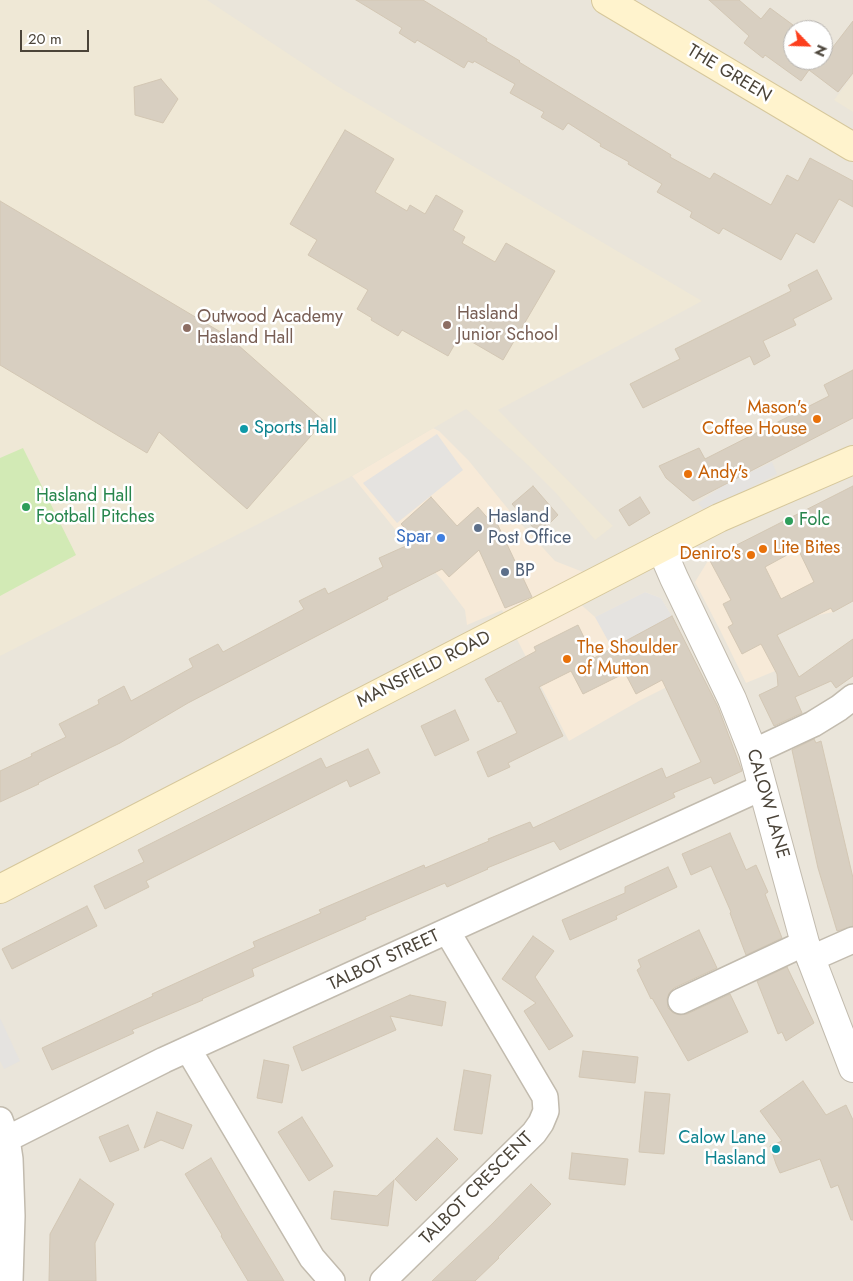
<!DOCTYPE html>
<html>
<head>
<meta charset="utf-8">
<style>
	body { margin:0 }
	#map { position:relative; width:853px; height:1281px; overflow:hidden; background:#f6f3ec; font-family:Jost,sans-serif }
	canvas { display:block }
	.north { position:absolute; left:783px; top:20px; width:50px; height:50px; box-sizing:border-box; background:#fff; border:1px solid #b7b4b0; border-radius:50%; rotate:114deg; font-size:14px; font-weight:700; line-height:20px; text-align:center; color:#4b4439 }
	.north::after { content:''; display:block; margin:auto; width:18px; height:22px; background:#fc3f1d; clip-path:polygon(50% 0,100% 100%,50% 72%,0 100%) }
	.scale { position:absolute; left:20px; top:30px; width:69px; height:22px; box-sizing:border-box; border:2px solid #4b4439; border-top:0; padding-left:6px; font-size:15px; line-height:18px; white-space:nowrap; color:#4b4439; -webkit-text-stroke:4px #fff; paint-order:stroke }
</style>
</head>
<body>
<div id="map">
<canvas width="853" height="1281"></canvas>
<div class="north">N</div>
<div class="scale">20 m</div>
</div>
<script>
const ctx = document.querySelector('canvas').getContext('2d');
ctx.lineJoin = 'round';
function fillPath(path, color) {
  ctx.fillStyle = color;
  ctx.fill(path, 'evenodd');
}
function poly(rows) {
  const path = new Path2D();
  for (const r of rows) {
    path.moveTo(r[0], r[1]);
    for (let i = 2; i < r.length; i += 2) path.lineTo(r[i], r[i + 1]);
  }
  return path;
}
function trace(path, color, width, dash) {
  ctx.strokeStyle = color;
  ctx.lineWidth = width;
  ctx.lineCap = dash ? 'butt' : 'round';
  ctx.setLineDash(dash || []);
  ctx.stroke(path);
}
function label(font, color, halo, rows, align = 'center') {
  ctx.font = font + ' Jost,sans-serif';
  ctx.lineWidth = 5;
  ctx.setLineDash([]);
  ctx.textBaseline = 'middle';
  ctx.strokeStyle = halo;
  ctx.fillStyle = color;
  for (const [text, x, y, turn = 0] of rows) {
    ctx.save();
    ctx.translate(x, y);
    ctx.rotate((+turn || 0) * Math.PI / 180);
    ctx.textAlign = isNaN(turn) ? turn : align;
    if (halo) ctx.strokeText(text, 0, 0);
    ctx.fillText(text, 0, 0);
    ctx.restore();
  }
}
const residential = poly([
	[0,0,853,0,853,1281,0,1281],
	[793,30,823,30,823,60,793,60]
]);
const commercial = poly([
	[433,428,439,431,469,461,513,515,555,561,583,572,559,585,595,617,645,592,661,598,672,616,699,671,639,701,569,741,502,610,467,625,465,610,443,581,394,528,352,476],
	[853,486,853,601,833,612,815,616,777,635,775,671,746,683,721,632,695,582,709,559]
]);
const education = poly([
	[0,0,207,0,337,86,702,301,498,410,613,526,595,540,556,493,529,466,466,409,352,476,0,656],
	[853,75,853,112,834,100]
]);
const green = poly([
	[23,448,76,555,0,596,0,458]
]);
const parking = poly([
	[437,434,463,470,397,523,363,483],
	[772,462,777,474,705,511,698,503,727,483],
	[645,592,661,598,672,616,612,648,595,617],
	[0,1018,20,1061,4,1069,0,1061]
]);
const building = poly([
	[356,0,423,0,487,39,486,41,520,61,519,62,671,155,670,157,710,179,714,173,771,205,787,175,798,181,810,158,853,181,853,207,839,199,814,243,796,233,781,260,723,228,719,234,690,217,692,212,657,192,662,184,628,164,629,162,600,146,601,144,568,123,563,130,541,117,544,112,510,93,515,84,474,61,473,63,468,61,464,68,417,40,415,43,399,33,402,28,356,0],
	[709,0,739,0,761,19,770,8,793,25,793,60,823,60,853,21,853,73,838,92,809,70,801,81,765,55,763,58,744,43,749,36,709,0],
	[161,79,178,99,163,123,135,115,134,87,161,79],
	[345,130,394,159,375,192,407,211,410,205,425,214,436,195,463,211,453,230,465,237,462,243,495,262,506,243,555,271,503,360,460,335,448,356,402,330,398,336,371,320,372,318,357,309,368,290,308,255,317,240,290,224,345,130],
	[0,201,229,337,324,421,247,509,159,432,147,453,0,365,0,201],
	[817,270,832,299,793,319,796,325,763,341,770,356,754,365,750,356,643,408,630,384,680,359,675,349,791,291,788,285,817,270],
	[853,370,853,418,693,501,666,478,659,466,699,448,705,459,829,396,824,385,853,370],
	[533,486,558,515,539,534,512,504,533,486],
	[853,486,853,601,833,612,831,608,777,635,799,677,853,639,853,676,836,688,831,681,795,697,802,713,774,726,759,695,778,686,777,674,761,644,742,654,728,627,733,624,723,604,731,600,709,559,853,486],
	[798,549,814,582,781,599,765,567,798,549],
	[431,497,457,526,478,507,491,522,495,519,532,597,505,608,479,550,449,577,442,569,387,597,388,599,188,703,120,743,38,783,39,784,0,802,0,771,32,756,31,754,66,737,59,724,99,704,98,700,124,686,131,701,193,667,189,659,218,644,223,652,304,609,299,601,325,588,328,594,383,567,379,558,417,541,401,524,431,497],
	[640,497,650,513,629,526,619,510,640,497],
	[672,616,718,707,742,771,714,784,711,777,673,793,675,797,660,804,560,850,554,841,487,868,488,869,447,887,445,883,365,917,366,919,252,969,254,976,202,999,203,1000,132,1030,134,1033,52,1070,42,1048,153,996,152,994,255,947,253,942,321,913,319,910,424,865,425,868,489,841,488,839,530,822,533,828,662,768,666,778,701,762,662,680,636,694,625,673,583,694,571,671,539,687,563,736,508,763,510,767,488,777,477,752,517,733,501,701,498,702,485,679,536,651,534,647,578,625,594,658,672,616],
	[455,710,469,740,435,756,421,726,455,710],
	[814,739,816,743,821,741,853,878,853,926,837,931,818,868,792,750,814,739],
	[368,749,380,773,350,787,347,780,146,881,149,887,105,909,94,886,144,862,138,850,321,758,326,768,368,749],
	[730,833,746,870,756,865,768,892,765,894,782,938,746,955,730,913,731,912,711,866,691,875,682,854,730,833],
	[668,867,677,887,616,916,617,919,570,940,562,920,625,893,625,887,668,867],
	[87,906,97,926,12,969,2,949,87,906],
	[699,930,717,968,674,988,669,993,667,999,668,1008,673,1013,680,1015,687,1014,730,994,748,1032,688,1061,652,998,651,999,637,970,641,967,638,960,699,930],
	[533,936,554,951,535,977,573,1036,549,1050,524,1011,536,1003,502,979,533,936],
	[787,967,814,1023,786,1041,782,1032,778,1034,757,981,787,967],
	[410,995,446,1002,442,1026,390,1016,396,1030,302,1071,293,1047,410,995],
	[583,1051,638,1057,635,1083,579,1077,583,1051],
	[264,1060,289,1065,282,1103,257,1098,264,1060],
	[464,1070,491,1075,482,1134,454,1130,464,1070],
	[803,1081,826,1115,846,1105,853,1120,853,1220,851,1220,838,1185,831,1188,820,1159,780,1173,776,1164,770,1146,782,1141,760,1111,803,1081],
	[645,1092,670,1094,664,1154,639,1152,645,1092],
	[157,1112,192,1125,183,1149,161,1140,144,1148,157,1112],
	[302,1117,333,1166,309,1181,278,1132,302,1117],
	[128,1125,139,1150,110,1162,99,1137,128,1125],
	[437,1138,458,1159,416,1201,395,1179,437,1138],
	[572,1153,628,1159,625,1185,569,1179,572,1153],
	[211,1158,240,1208,284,1281,248,1281,221,1236,222,1235,185,1174,211,1158],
	[80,1179,114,1204,95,1243,96,1281,49,1281,50,1234,80,1179],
	[394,1180,388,1226,331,1219,334,1191,377,1196,394,1180],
	[531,1184,551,1204,498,1257,499,1258,475,1281,432,1281,492,1224,531,1184]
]);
const minor = poly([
	[753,752,813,724,839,708,853,697],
	[810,959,853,940],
	[681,1001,805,943],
	[188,1049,312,1258,332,1281],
	[0,1120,7,1139,10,1159,12,1216,10,1281],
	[7,1139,164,1060,763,787],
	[383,1281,534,1133,541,1123,546,1111,545,1097,447,931]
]);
const tertiary = poly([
	[661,548,674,578,732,699,753,752,805,943,853,1068]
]);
const secondary = poly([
	[606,0,853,147],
	[0,889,719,518,853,460]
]);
const markers = [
	[447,325,5,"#8d6e63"],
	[187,328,5,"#8d6e63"],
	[817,419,5,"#e8710a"],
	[244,429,5,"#0f9aa8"],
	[688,474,5,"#e8710a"],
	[26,507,5,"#2e9e5b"],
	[789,521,5,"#2e9e5b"],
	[478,528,5,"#5c6f8a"],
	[441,538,5,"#3f7fe0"],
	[763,549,5,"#e8710a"],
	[751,555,5,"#e8710a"],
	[505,572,5,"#5c6f8a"],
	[567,659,5,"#e8710a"],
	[776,1149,5,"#0f9aa8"]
];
const streetNames = [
	["THE GREEN",729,74,31],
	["MANSFIELD ROAD",424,670,-27],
	["CALOW LANE",767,804,74],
	["TALBOT STREET",384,961,-25],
	["TALBOT CRESCENT",477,1189,-45]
];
const educationNames = [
	["Hasland",457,315],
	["Junior School",457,336],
	["Outwood Academy",197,318],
	["Hasland Hall",197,339]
];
const foodNames = [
	["Mason's",807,409,"right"],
	["Coffee House",807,430,"right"],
	["Andy's",698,474],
	["Lite Bites",773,549],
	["Deniro's",741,555,"right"],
	["The Shoulder",577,649],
	["of Mutton",577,670]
];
const cultureNames = [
	["Sports Hall",254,429],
	["Calow Lane",766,1139,"right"],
	["Hasland",766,1160,"right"]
];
const leisureNames = [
	["Hasland Hall",36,497],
	["Football Pitches",36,518],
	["Folc",799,521]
];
const serviceNames = [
	["Hasland",488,518],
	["Post Office",488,539],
	["BP",515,572]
];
const shopNames = [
	["Spar",431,538]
];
fillPath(residential, '#eae5da');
fillPath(commercial, '#f7ead8');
fillPath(education, '#efe8d6');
fillPath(green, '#d2eab5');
fillPath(parking, '#e5e3e0');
fillPath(building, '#d8cfc1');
trace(building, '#d3c7b4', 1);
trace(minor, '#c2bbae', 28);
trace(tertiary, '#c2bbae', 30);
trace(secondary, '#d6c79b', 30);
trace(minor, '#fff', 25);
trace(tertiary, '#fff', 28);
trace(secondary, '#fff3cd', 28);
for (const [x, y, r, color] of markers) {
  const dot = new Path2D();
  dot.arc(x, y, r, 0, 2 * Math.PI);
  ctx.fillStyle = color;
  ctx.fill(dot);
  trace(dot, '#fff', 2);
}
label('18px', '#4b4439', '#fff', streetNames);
label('18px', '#785e54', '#fff', educationNames, 'left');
label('18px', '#c56008', '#fff', foodNames, 'left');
label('18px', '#0d838f', '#fff', cultureNames, 'left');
label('18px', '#27864d', '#fff', leisureNames, 'left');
label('18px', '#4e5e75', '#fff', serviceNames, 'left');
label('18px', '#366cbe', '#fff', shopNames, 'right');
</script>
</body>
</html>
